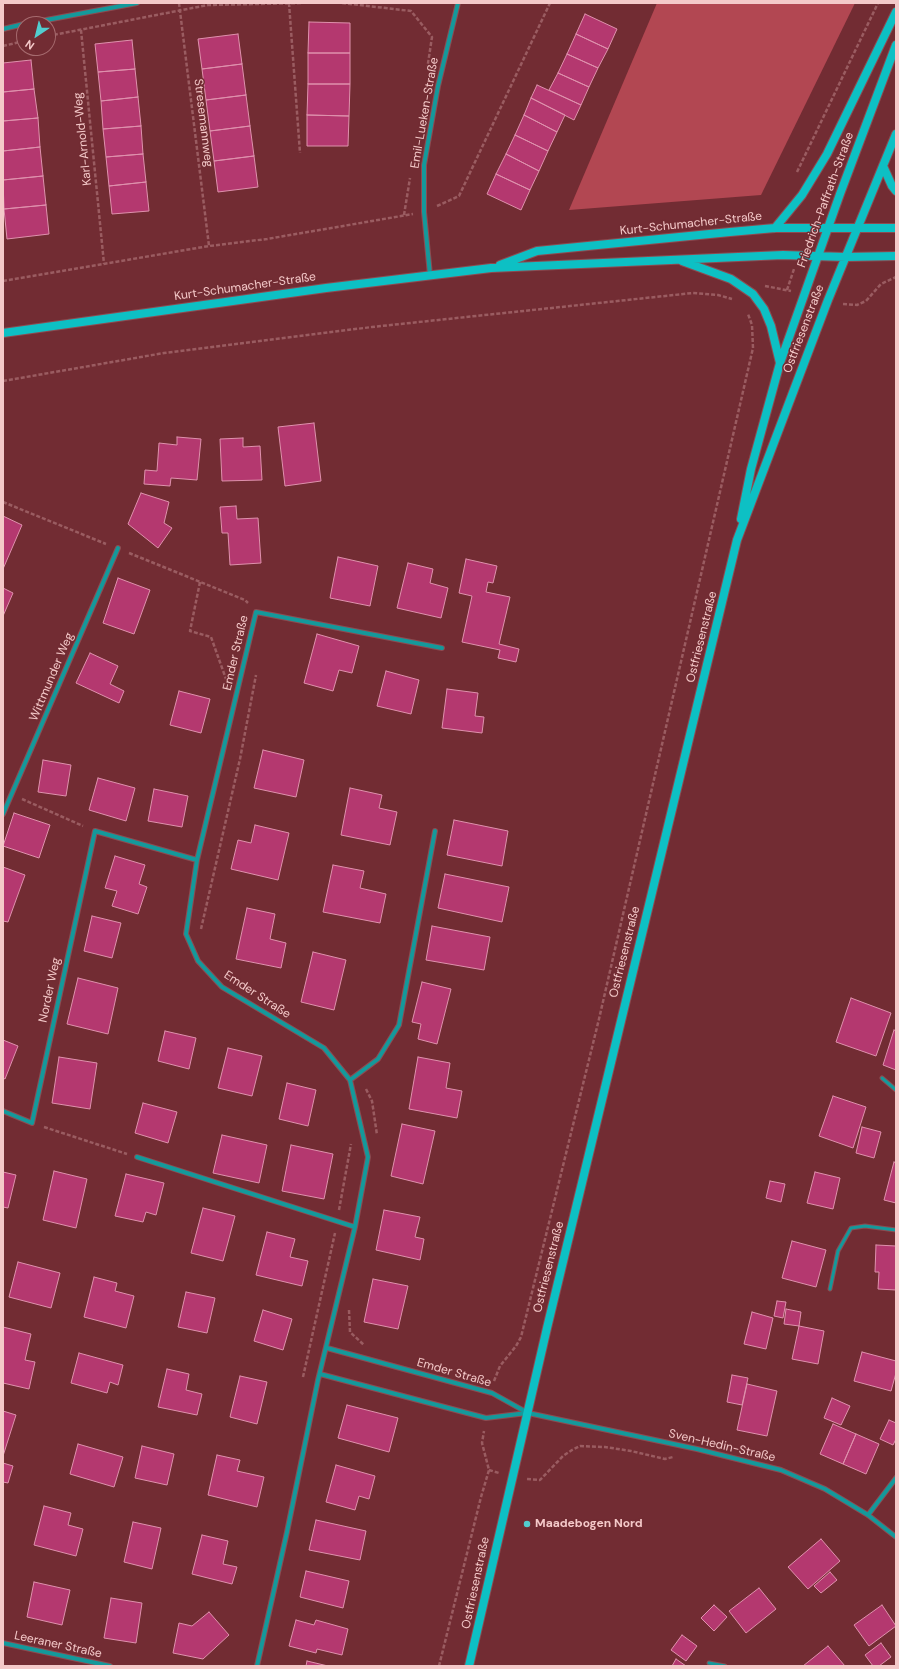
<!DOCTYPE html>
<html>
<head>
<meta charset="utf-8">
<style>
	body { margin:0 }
	#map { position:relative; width:899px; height:1669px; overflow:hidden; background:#722c33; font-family:"DM Sans",sans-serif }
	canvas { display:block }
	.frame { position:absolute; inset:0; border:4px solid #f4c9c9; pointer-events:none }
	.north { position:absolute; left:16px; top:16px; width:40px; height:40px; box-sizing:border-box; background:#722c33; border:1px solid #a66b6f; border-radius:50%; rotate:215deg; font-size:11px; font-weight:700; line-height:16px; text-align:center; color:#f4c9c9 }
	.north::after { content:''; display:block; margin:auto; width:14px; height:18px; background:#52cdcf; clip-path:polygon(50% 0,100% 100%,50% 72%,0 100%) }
</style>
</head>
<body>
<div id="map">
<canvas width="899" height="1669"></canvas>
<div class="frame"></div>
<div class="north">N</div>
</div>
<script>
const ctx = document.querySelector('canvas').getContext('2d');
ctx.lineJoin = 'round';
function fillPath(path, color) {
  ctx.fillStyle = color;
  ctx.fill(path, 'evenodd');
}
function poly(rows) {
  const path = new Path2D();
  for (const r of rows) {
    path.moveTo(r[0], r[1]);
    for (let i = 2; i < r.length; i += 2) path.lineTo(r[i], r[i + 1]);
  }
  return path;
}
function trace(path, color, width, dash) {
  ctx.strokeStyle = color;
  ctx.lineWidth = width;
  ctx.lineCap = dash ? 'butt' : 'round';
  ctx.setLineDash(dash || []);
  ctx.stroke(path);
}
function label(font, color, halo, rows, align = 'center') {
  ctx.font = font + ' "DM Sans",sans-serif';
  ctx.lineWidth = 3;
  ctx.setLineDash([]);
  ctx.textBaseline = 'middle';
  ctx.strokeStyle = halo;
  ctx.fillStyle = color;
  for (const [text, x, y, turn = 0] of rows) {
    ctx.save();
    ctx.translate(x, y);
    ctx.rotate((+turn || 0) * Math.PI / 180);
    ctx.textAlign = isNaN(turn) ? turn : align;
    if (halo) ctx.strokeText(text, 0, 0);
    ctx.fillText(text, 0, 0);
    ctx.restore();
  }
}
const green = poly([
	[657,3,855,3,761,195,569,210]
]);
const building = poly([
	[585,14,617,29,608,49,576,34,585,14],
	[309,22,350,23,350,53,308,53,309,22],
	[238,34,242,64,202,69,198,39,238,34],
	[576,34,608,49,598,68,567,54,576,34],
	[132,40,135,69,98,72,95,44,132,40],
	[308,53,350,53,350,84,308,84,308,53],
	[567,54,598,68,589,87,558,73,567,54],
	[31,60,34,89,3,92,3,63,31,60],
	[242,64,246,95,206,100,202,69,242,64],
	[135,69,138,97,101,101,98,72,135,69],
	[558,73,589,87,581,105,549,90,558,73],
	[308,84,350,84,349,116,307,115,308,84],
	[537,85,581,105,574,120,531,98,537,85],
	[34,89,38,118,3,121,3,92,34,89],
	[246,95,250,126,210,131,206,100,246,95],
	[138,97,141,126,103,129,101,101,138,97],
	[531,98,565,115,557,132,524,115,531,98],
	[307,115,349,116,348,146,307,146,307,115],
	[524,115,557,132,548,151,515,135,524,115],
	[38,118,40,147,3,151,3,121,38,118],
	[141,126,143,154,106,157,103,129,141,126],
	[250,126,254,156,214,161,210,131,250,126],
	[515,135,548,151,539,171,506,154,515,135],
	[40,147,43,176,3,180,3,151,40,147],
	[143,154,146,182,109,186,106,157,143,154],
	[506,154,539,171,530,190,496,174,506,154],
	[254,156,258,187,218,192,214,161,254,156],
	[496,174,530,190,521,210,487,194,496,174],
	[43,176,46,205,4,209,3,180,43,176],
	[146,182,149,211,112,214,109,186,146,182],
	[46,205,49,234,7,239,4,209,46,205],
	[314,423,321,481,285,486,278,427,314,423],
	[177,437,201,439,197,480,171,478,170,486,144,484,145,470,157,471,159,443,177,445,177,437],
	[243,438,243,447,260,446,262,480,222,481,220,439,243,438],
	[141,493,169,502,164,523,172,528,158,548,128,524,141,493],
	[236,506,237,519,258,518,261,563,230,565,228,533,222,533,220,507,236,506],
	[3,516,22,525,3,569,3,516],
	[338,557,378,566,370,606,330,598,338,557],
	[466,559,497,566,493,583,488,582,486,592,510,597,499,644,519,649,516,662,498,658,500,650,462,642,472,596,459,593,466,559],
	[408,563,433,569,430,583,448,588,441,618,397,608,408,563],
	[118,578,150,590,134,634,103,623,118,578],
	[3,588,13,593,3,616,3,588],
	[317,634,359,646,352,673,339,670,333,691,304,683,317,634],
	[90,653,118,666,110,684,124,691,119,703,76,683,90,653],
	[386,671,419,680,411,714,377,706,386,671],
	[447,689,478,693,475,716,484,717,482,733,442,728,447,689],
	[179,691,210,699,201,733,170,725,179,691],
	[263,750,304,760,296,797,254,788,263,750],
	[43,760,71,765,66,796,38,792,43,760],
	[98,778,135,788,126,821,89,810,98,778],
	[350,788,382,795,379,808,397,812,390,845,341,835,350,788],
	[154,789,188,796,182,827,148,821,154,789],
	[14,813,50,825,39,858,3,846,14,813],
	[454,820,508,831,502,866,447,855,454,820],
	[255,825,289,833,278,880,231,869,238,840,251,843,255,825],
	[115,856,145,865,139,884,147,887,138,914,112,906,117,891,105,888,115,856],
	[333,865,364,871,360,888,386,894,380,923,323,912,333,865],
	[3,867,25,875,8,922,3,921,3,867],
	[445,874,509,887,502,922,438,908,445,874],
	[247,908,275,914,270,939,286,943,281,968,236,959,247,908],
	[92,916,121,923,112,958,84,951,92,916],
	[432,926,490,937,484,970,426,960,432,926],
	[313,952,346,960,334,1010,301,1002,313,952],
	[78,978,118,988,108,1034,67,1024,78,978],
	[422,982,451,989,437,1044,418,1039,421,1024,412,1022,422,982],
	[851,998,891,1013,876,1056,836,1042,851,998],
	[894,1030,896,1031,896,1070,883,1065,894,1030],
	[165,1031,196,1038,189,1069,158,1061,165,1031],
	[3,1040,18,1046,5,1079,3,1078,3,1040],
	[228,1048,262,1056,252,1096,218,1088,228,1048],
	[59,1057,97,1063,90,1109,52,1103,59,1057],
	[418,1057,450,1063,446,1088,462,1091,457,1118,409,1109,418,1057],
	[287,1083,316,1090,308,1126,279,1119,287,1083],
	[833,1096,866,1107,853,1148,819,1136,833,1096],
	[143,1103,177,1112,168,1143,135,1133,143,1103],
	[402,1124,435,1131,423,1184,391,1176,402,1124],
	[862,1127,881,1132,874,1158,856,1153,862,1127],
	[222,1135,267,1145,259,1183,213,1173,222,1135],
	[291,1145,333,1154,324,1199,282,1191,291,1145],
	[894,1162,896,1163,896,1203,884,1200,894,1162],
	[54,1171,87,1179,76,1228,43,1220,54,1171],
	[3,1172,16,1175,8,1208,3,1207,3,1172],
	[815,1172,840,1178,833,1209,807,1203,815,1172],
	[126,1174,164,1183,156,1215,146,1212,143,1222,115,1216,126,1174],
	[770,1181,785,1184,781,1202,766,1198,770,1181],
	[203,1208,235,1216,223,1261,191,1253,203,1208],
	[384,1210,420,1217,415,1237,424,1239,420,1260,376,1250,384,1210],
	[267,1232,295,1239,290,1257,308,1261,302,1286,256,1275,267,1232],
	[792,1241,826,1250,816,1287,782,1278,792,1241],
	[876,1245,896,1246,896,1290,878,1289,879,1272,875,1272,876,1245],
	[18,1262,60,1273,51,1308,9,1297,18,1262],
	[94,1277,117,1283,115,1291,134,1296,126,1328,84,1317,94,1277],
	[373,1279,408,1286,398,1329,364,1322,373,1279],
	[186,1292,215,1298,207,1333,178,1327,186,1292],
	[777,1301,786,1302,783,1318,774,1316,777,1301],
	[786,1309,801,1312,799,1326,784,1324,786,1309],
	[263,1310,292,1319,283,1350,254,1341,263,1310],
	[752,1312,773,1318,766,1349,744,1344,752,1312],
	[799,1326,824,1331,818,1364,792,1359,799,1326],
	[3,1327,31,1334,25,1360,35,1362,29,1389,3,1383,3,1327],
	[862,1352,896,1361,896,1373,891,1391,854,1381,862,1352],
	[79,1353,123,1365,118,1385,110,1382,107,1393,71,1383,79,1353],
	[167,1369,189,1374,186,1390,202,1394,197,1415,158,1407,167,1369],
	[732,1375,748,1378,742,1405,727,1402,732,1375],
	[240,1376,267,1382,257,1424,230,1417,240,1376],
	[747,1384,777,1391,767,1436,737,1430,747,1384],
	[832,1398,850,1406,841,1425,824,1418,832,1398],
	[347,1405,398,1418,389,1452,338,1438,347,1405],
	[3,1411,16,1415,3,1456,3,1411],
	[889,1420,896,1423,896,1439,893,1445,880,1439,889,1420],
	[833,1424,856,1434,843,1464,820,1454,833,1424],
	[856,1434,879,1444,866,1474,843,1464,856,1434],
	[78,1444,123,1457,114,1487,70,1474,78,1444],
	[142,1446,174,1454,167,1485,135,1478,142,1446],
	[217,1455,240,1460,237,1471,264,1477,257,1507,208,1495,217,1455],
	[3,1463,13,1466,8,1483,3,1482,3,1463],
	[336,1465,375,1476,369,1499,359,1496,355,1510,326,1502,336,1465],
	[44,1506,71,1513,68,1525,83,1529,76,1556,34,1545,44,1506],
	[316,1520,366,1531,360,1560,309,1550,316,1520],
	[133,1522,161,1528,152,1569,124,1562,133,1522],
	[202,1535,228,1541,223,1564,237,1567,232,1584,192,1574,202,1535],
	[821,1539,840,1561,808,1589,788,1567,821,1539],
	[306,1571,349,1581,343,1608,300,1597,306,1571],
	[830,1572,837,1580,821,1593,814,1586,830,1572],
	[34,1582,70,1590,62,1625,27,1617,34,1582],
	[759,1588,776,1609,746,1633,729,1611,759,1588],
	[111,1598,142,1603,136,1643,104,1638,111,1598],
	[714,1605,727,1617,714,1631,701,1618,714,1605],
	[882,1605,896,1626,869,1646,854,1625,882,1605],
	[209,1612,229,1635,203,1659,173,1653,179,1623,192,1626,209,1612],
	[296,1620,314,1625,316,1620,348,1629,342,1655,317,1649,316,1653,289,1646,296,1620],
	[682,1635,697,1646,686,1661,671,1650,682,1635],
	[881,1643,891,1657,879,1666,873,1666,865,1655,881,1643],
	[828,1646,845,1666,803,1666,828,1646],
	[676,1659,686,1666,672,1666,676,1659],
	[307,1661,328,1666,306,1666,307,1661]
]);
const path = poly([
	[179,3,209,246],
	[289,3,300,153],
	[342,3,411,11,432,37,427,70],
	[81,30,104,264],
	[48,36,208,5,303,3],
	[3,46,24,41],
	[797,172,878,3],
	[437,206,459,196,550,3],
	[404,215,410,178],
	[3,281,209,246,267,239,413,214],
	[765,286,791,291],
	[787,290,794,269],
	[843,304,857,305,866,301,881,284,896,277],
	[3,381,164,353,372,327,693,293,718,295,732,299],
	[3,502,106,544],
	[129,553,245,600,248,603],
	[200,582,190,631,211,637,226,679],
	[22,799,83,826],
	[201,929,240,759,256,675],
	[366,1089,372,1101,377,1135],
	[44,1127,127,1154],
	[339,1210,351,1144],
	[349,1310,350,1332,364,1345],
	[303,1377,335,1233],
	[494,1381,500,1366,516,1346,521,1337,599,1019,753,348,752,325,748,314],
	[489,1470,499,1473],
	[527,1479,540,1480,563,1456,572,1450,580,1446,605,1447,631,1451,665,1459,673,1457],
	[439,1666,481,1497,489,1470,482,1443,484,1431]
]);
const lane = poly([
	[882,1078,896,1090],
	[830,1289,838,1251,851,1228,865,1226,896,1230],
	[709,1663,725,1666]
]);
const street = poly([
	[25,24,137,3],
	[3,29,24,24],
	[430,275,424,212,424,165,438,86,458,3],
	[3,814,118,548],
	[350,1080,378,1059,399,1025,435,831],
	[3,1111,32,1123,95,831,197,860],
	[137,1157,355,1227],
	[327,1348,492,1393,528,1413,697,1449,781,1470,825,1489,868,1515,896,1537],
	[320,1374,486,1418,527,1413],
	[868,1515,896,1478],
	[3,1643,110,1666],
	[257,1666,287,1532,318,1380,355,1227,368,1157,350,1080,324,1048,222,987,198,961,186,934,197,860,256,612,442,648]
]);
const secondary = poly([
	[883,166,892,186,896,191],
	[775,228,802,195,827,154,896,12],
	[682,261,731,279,753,294,764,309,771,326,780,363],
	[500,265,537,251,730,232,775,228,896,228],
	[3,333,326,288,491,268,783,255,846,257,896,256],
	[741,519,751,469,780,363,840,194,896,45],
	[469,1666,547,1328,737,540,828,300,896,134]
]);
const markers = [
	[527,1524,4,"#52cdcf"]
];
const streetNames = [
	["Emil-Lueken-Straße",425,113,-80],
	["Stresemannweg",203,123,83],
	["Karl-Arnold-Weg",83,139,-96],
	["Friedrich-Paffrath-Straße",826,200,-70],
	["Kurt-Schumacher-Straße",691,224,-6],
	["Kurt-Schumacher-Straße",245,287,-8],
	["Ostfriesenstraße",804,329,-69],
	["Ostfriesenstraße",702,637,-76],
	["Emder Straße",236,653,-77],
	["Wittmunder Weg",52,677,-67],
	["Ostfriesenstraße",625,952,-76],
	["Norder Weg",50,990,-78],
	["Emder Straße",257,995,33],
	["Ostfriesenstraße",549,1267,-76],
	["Emder Straße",454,1373,16],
	["Sven-Hedin-Straße",722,1446,13],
	["Ostfriesenstraße",476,1583,-78],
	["Leeraner Straße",58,1645,12]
];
const poiNames = [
	["Maadebogen Nord",535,1524]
];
fillPath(green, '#b24752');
fillPath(building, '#b4386f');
trace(building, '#df91ad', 1);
trace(lane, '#8c4b51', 5);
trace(street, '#8c4b51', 6);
trace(secondary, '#8c4b51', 10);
trace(path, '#9a5c61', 2.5, [4, 2]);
trace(lane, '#14999b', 3);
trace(street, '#14999b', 4);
trace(secondary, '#0dc0c4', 8);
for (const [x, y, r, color] of markers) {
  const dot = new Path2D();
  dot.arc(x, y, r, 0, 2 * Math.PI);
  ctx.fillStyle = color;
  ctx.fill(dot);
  trace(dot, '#722c33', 1.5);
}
label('12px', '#f4c9c9', '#722c33', streetNames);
label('bold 12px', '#f4c9c9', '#722c33', poiNames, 'left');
</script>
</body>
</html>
